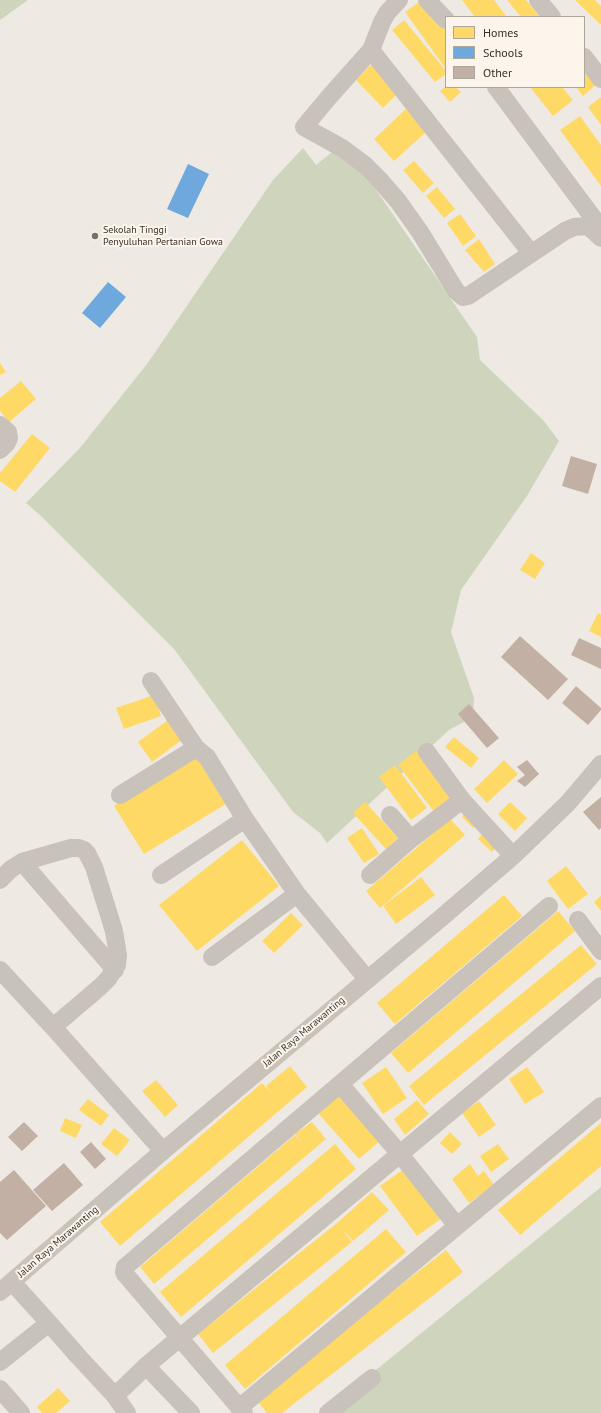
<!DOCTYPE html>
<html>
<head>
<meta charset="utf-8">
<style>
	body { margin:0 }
	#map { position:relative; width:601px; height:1413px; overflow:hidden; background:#eeeae3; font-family:"PT Sans",sans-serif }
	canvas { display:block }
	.legend { position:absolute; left:445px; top:16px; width:140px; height:72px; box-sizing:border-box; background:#fbf5eb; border:1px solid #ada69d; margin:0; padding:5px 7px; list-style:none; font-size:12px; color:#393029 }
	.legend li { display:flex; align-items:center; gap:8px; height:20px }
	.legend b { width:20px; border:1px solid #ada69d }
</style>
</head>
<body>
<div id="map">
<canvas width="601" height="1413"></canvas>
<ul class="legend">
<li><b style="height:11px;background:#ffd966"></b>Homes</li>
<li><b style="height:11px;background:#6fa8dc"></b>Schools</li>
<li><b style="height:11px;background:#c2b0a4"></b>Other</li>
</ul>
</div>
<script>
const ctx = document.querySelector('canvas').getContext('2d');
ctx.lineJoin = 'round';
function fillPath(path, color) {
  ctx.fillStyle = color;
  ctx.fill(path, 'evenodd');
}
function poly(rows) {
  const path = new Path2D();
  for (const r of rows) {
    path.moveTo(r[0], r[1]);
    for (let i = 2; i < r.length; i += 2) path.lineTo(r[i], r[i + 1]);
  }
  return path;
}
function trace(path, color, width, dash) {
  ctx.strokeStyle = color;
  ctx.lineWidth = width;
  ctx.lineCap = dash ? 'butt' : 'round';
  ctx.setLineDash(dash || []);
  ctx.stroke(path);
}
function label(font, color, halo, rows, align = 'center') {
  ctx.font = font + ' "PT Sans",sans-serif';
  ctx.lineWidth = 4;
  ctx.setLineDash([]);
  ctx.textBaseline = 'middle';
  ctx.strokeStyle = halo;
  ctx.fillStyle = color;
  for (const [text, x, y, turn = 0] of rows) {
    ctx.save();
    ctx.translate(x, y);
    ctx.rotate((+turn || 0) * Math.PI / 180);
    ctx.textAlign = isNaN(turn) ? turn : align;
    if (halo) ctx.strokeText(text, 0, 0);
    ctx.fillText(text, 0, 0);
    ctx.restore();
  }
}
const green = poly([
	[0,0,28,0,0,20],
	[341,145,368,178,477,337,480,360,544,421,559,441,527,496,461,590,451,632,474,698,473,717,449,730,327,843,320,833,293,812,174,649,41,516,26,503,79,449,147,364,273,180,303,148,316,165],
	[601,1187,601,1413,323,1413]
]);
const homes = poly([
	[422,0,424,0,446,31,446,69,405,12],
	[462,0,494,0,507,17,475,17],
	[507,0,526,0,540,17,521,17],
	[575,0,595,0,601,6,601,25],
	[404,20,446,71,446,74,435,82,392,30],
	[372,64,399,92,383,108,356,80],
	[584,65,598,83,583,96,576,87,584,87],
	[446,86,455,87,461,92,450,102,440,91],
	[530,87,562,87,573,100,553,116],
	[601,97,601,125,588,107],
	[406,109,427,131,394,161,374,139],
	[580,116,601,145,601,186,560,130],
	[414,161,434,183,423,193,403,170],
	[437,187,455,209,444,218,426,196],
	[460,214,476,236,463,246,447,223],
	[479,239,495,264,484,272,465,250],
	[0,363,6,372,0,375],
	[21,381,36,399,9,422,0,411,0,398],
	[32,434,50,448,15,492,0,481,0,473],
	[531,553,545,563,535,579,520,570],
	[598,613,601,615,601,637,589,631],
	[154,695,161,716,124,729,116,708],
	[168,720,183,739,152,762,138,742],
	[454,737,479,758,471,768,445,747],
	[416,751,453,800,435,813,398,765],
	[200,754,229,802,144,854,114,806],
	[504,760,518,774,487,803,474,789],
	[395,765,427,808,411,820,379,777],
	[365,802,398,838,386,849,353,813],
	[510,802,527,818,515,831,498,814],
	[465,813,477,824,473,828,462,817],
	[450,819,465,835,380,908,366,891],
	[362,828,379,854,364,863,347,838],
	[484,832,498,845,492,852,478,839],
	[242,840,279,886,197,951,159,905],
	[566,866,588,894,568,909,547,881],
	[421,877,435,895,396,924,383,906],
	[504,895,522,916,395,1024,377,1003],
	[601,896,601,911,594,902],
	[558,911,575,931,408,1073,391,1053],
	[291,913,303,925,274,953,262,941],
	[581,945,597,964,424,1105,409,1086],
	[290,1066,307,1087,120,1246,100,1222,262,1083,274,1096,266,1086],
	[386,1067,407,1098,383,1114,362,1083],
	[527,1067,544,1092,525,1104,509,1079],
	[156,1080,178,1105,165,1117,142,1091],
	[340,1093,381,1140,359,1159,317,1112],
	[88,1099,109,1115,101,1126,79,1110],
	[417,1100,429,1114,405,1135,394,1119],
	[479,1101,496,1125,479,1137,462,1113],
	[65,1118,82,1125,76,1138,60,1131],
	[312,1122,326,1139,154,1284,140,1267,295,1135,304,1145,295,1134],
	[601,1123,601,1166,520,1235,498,1210],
	[114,1128,130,1140,117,1156,101,1144],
	[450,1132,462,1144,452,1154,440,1143],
	[335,1144,356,1169,181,1317,160,1292],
	[498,1144,509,1159,491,1172,480,1156],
	[470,1164,478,1176,484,1171,494,1185,469,1203,452,1179],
	[405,1168,442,1218,417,1236,380,1186],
	[372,1192,389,1210,353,1241,342,1229,352,1242,213,1353,198,1334,337,1223],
	[386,1229,406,1252,245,1389,225,1365],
	[446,1250,463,1272,282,1413,267,1413,255,1398],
	[58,1388,70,1401,56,1413,42,1413,37,1407]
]);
const schools = poly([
	[188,164,209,174,188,218,167,209],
	[108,282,126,297,100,328,82,313]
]);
const building = poly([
	[571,456,597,464,588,494,562,486],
	[520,636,568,679,548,700,501,657],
	[579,638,601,648,601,669,571,655],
	[576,686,601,708,601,710,588,725,562,703],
	[469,704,499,738,487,748,458,714],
	[527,760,539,774,525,787,517,781,525,775,517,767],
	[601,797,601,828,599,830,583,812],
	[24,1122,38,1136,22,1151,8,1137],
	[91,1142,106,1159,95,1169,80,1152],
	[64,1163,83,1185,52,1211,33,1190],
	[14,1170,46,1206,7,1240,0,1233,0,1182]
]);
const minor = poly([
	[399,0,387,13,382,22,371,50,329,97,304,127,342,148,365,165,378,178,398,201,420,232,456,291,463,297,468,296,565,231,574,227,588,226,601,238],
	[427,0,446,20],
	[538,0,552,17],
	[371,50,531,253],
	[584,57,601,79],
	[496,87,597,223],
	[0,425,8,432,9,438,7,443,0,450],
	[151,681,196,748,207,757,245,819,297,894,367,979],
	[427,752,462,800,513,856],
	[120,795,196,748],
	[390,815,411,839],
	[22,862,115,970],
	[161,875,245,819],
	[370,875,411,839,462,800],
	[0,880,11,869,22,862,71,848,79,848,84,850,87,853,94,867,114,931,118,955,117,965,108,979,100,987,53,1027],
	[578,920,601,951],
	[212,957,297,894],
	[0,970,53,1027,163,1151],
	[340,1084,400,1154,457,1226],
	[12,1282,49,1323],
	[0,1292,163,1151,441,918,513,856,568,803,601,764],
	[0,1362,49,1323,77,1355,115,1396,127,1413],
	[146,1366,191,1413],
	[0,1389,21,1413],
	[115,1396,146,1366,601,986],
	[239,1408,601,1106],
	[244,1413,125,1274,124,1272,125,1267,549,906],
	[328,1413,372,1378]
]);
const markers = [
	[95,236,4,"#78716a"]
];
const poiNames = [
	["Sekolah Tinggi",103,230],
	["Penyuluhan Pertanian Gowa",103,242]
];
const streetNames = [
	["Jalan Raya Marawanting",304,1032,-40],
	["Jalan Raya Marawanting",58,1242,-41]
];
fillPath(green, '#ced5bc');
fillPath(homes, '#ffd966');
fillPath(schools, '#6fa8dc');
fillPath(building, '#c2b0a4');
trace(minor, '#c8c2bb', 18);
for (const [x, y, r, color] of markers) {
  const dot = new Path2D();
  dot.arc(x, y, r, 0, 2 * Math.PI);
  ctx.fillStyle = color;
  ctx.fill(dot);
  trace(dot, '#fbf5eb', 1.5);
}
label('10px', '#393029', '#fbf5eb', poiNames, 'left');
label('10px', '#393029', '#fbf5eb', streetNames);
</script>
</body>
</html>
